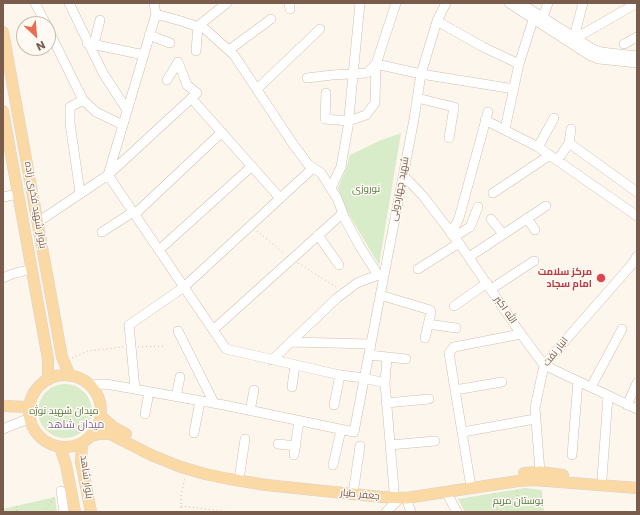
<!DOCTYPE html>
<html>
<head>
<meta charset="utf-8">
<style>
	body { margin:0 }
	#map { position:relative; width:640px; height:515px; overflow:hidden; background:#fdf6ec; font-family:Poppins,sans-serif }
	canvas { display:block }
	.frame { position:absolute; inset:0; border:4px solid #7a5c4d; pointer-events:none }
	.north { position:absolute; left:16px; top:16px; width:40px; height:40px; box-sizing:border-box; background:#fffaf3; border:1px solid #cabbb1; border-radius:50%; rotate:154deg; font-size:11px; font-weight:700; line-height:16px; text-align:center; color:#7a5c4d }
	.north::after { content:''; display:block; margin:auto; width:14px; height:18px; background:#e76f51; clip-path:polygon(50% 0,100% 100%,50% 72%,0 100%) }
</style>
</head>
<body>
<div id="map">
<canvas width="640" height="515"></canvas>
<div class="frame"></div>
<div class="north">N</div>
</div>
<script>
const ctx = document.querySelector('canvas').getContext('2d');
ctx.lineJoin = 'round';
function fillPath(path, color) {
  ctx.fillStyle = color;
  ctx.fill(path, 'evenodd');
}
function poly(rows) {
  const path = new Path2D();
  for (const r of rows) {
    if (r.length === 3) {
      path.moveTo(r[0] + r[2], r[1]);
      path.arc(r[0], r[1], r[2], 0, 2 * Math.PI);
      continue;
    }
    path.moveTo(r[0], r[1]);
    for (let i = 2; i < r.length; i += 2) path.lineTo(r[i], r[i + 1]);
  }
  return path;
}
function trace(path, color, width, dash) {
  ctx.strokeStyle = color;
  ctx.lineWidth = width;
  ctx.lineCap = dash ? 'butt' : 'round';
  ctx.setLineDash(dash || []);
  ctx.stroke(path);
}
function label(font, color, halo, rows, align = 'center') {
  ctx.font = font + ' Poppins,Cairo,sans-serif';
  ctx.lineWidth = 3;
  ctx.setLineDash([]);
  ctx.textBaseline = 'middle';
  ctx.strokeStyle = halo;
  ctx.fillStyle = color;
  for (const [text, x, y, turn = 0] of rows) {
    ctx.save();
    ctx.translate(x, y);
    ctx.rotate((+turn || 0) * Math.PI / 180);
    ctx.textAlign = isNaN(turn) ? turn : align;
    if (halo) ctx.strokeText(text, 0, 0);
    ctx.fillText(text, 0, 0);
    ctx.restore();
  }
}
const green = poly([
	[401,133,379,265,345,208,338,188,346,169,350,155,379,141],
	[65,411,27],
	[525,488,542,490,544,512,465,512,458,499],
	[55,497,57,512,3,512,3,509]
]);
const path = poly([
	[257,231,285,254],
	[298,263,338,288],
	[138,347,164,346],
	[72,358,88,351,123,347],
	[517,491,518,512],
	[494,493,498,512],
	[16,506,17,512],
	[181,506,230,512],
	[44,512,54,498],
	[181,512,181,496,185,477]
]);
const minor = poly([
	[35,3,46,24],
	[69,3,103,73,127,110],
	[154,3,156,14,108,175,226,349,340,375,364,378,385,383],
	[289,3,290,9],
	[509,3,589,55,599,59,637,63],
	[520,3,593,49,601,52,637,56],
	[156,14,181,21,205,29,234,55,293,144,308,164,321,173,337,198,345,219,359,245,378,275,383,277],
	[543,17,548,3],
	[437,21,483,47,519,64],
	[48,29,83,100,96,112,123,125],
	[149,35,170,43],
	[574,37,583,3],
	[576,38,637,3],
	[87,43,144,55],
	[94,44,100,20],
	[624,44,637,37],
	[229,50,271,19],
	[196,51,198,26,227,3],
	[307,78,332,75,367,73,376,64,421,74,514,89],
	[257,89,320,29],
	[326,93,325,119,348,121,366,115,375,103,376,64,396,3],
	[417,98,454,107,449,138],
	[192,99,280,198],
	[485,120,538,147,637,216],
	[505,129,519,64,533,20],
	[569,143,637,192],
	[538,147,554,118],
	[559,158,569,143,571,129],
	[403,175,423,196,459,243,521,334,544,365,637,409],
	[331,188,341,167,348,127,360,3],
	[80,193,70,123,70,107,83,100],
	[493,193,550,155],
	[3,197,18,194],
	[135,214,222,132],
	[527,218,535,230],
	[491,219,503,234],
	[38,222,108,175,197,93,187,85,178,62,167,80],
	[102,232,133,212],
	[451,234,459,218,488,112],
	[318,235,339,265],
	[454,237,470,227,478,207],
	[159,250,252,166],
	[469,257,546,206],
	[418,269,459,243],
	[3,278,12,274,32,269],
	[491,289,534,261],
	[380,295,430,310,431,312,425,338],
	[454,306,487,283],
	[428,324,456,328],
	[213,330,343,213],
	[178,331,214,403],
	[291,342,370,344],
	[369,355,406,359],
	[387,357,385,383,394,490],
	[272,360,337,298,357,283,378,275],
	[90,385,106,384,224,405,354,432,414,119,421,74,437,21,446,3],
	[292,387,295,365],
	[591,387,622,329],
	[135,389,129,325,184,287,313,168],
	[455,390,502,382],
	[176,397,180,377],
	[386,403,429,399],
	[334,405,340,375],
	[627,405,637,383],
	[250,411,254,390],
	[145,414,149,392],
	[3,429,30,418],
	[463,432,535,419],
	[194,433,200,401],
	[278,444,296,446],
	[390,445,435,441],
	[294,455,299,421],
	[572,455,578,381],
	[333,465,341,430],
	[240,473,245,439],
	[539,477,540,472,535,408,544,365,633,263,637,256],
	[602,478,608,396],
	[470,481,449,353,454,347,521,334],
	[354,487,360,446],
	[61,491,64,512],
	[446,492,457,512],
	[406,498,411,512],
	[386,512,400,498]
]);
const major = poly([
	[3,32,62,357,70,376],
	[3,111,48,359,48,380],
	[65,411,36],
	[3,406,29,407],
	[101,416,113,427,126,434],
	[91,436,100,434,110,434,151,455,181,467,205,474,229,479,266,485,382,497,406,498,518,481,534,480,637,488],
	[82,443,81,462,91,512],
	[60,447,66,465,75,512],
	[524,473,540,472,563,475]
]);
const markers = [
	[601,278,5,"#e0444e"]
];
const parkNames = [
	["نوروزی",366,189],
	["میدان شهید نوژه",64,411],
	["بوستان مریم",518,501]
];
const streetNames = [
	["شهید چهاردولی",400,189,-79],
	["بلوار شهید فخری زاده",35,205,80],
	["الله اکبر",505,310,56],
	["انبار نفت",556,352,-52],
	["بلوار شاهد",86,477,82],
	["جعفر طیار",360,495,6]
];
const healthNames = [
	["مرکز سلامت",592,272],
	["امام سجاد",592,284]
];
const neighbourhoodNames = [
	["میدان شاهد",76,425]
];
fillPath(green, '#d8ecc9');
trace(minor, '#d1beb0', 10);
trace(major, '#dad1cd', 12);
trace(path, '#d9b8a5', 1, [1, 3]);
trace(minor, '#fff', 9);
trace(major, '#fbd9a5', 11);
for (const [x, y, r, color] of markers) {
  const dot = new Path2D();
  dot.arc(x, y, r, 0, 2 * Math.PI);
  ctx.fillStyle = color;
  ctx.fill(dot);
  trace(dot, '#fffaf3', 1.5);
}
label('10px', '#537a41', '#fffaf3', parkNames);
label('10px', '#7a5c4d', '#fffaf3', streetNames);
label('bold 10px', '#be3a42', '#fffaf3', healthNames, 'right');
label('11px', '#846695', '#fffaf3', neighbourhoodNames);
</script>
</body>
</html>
